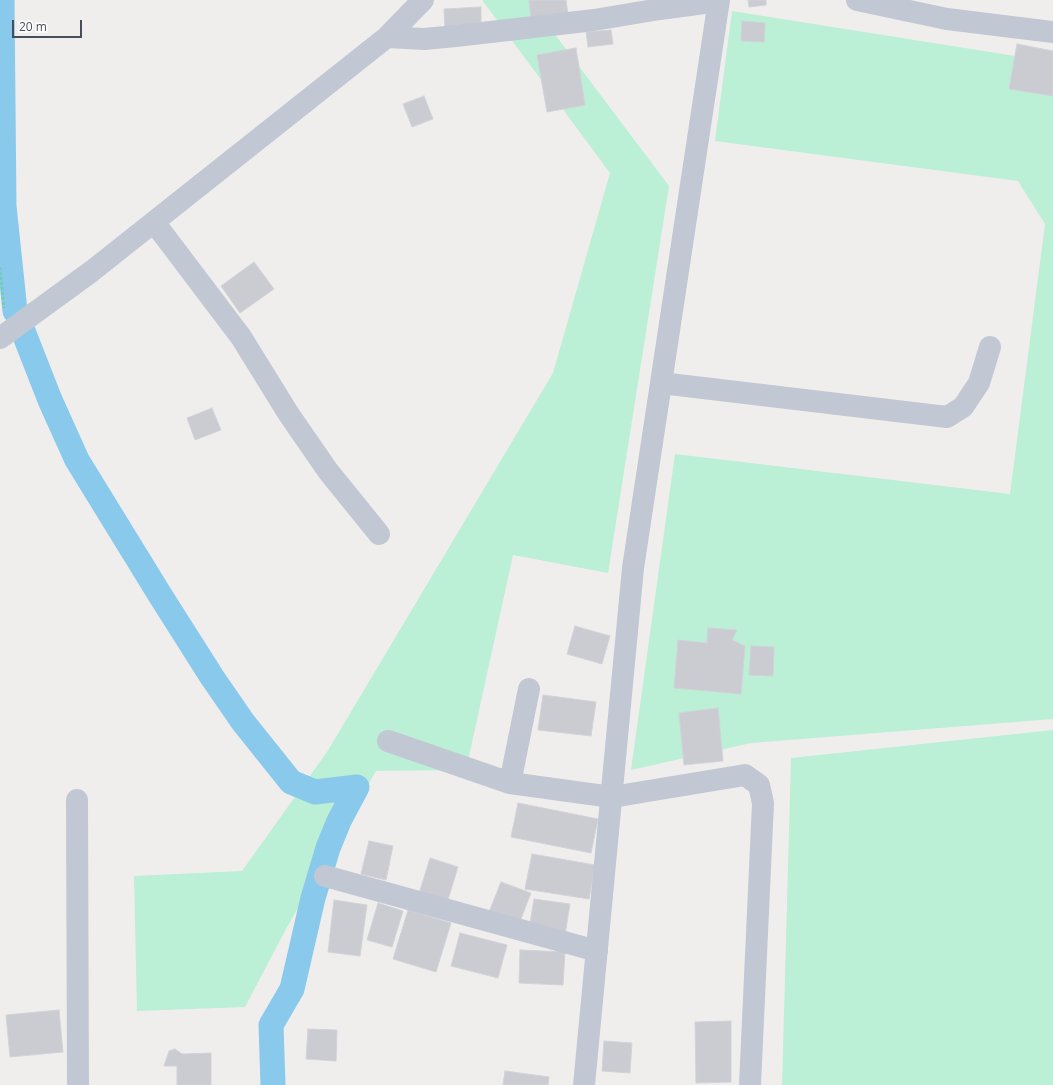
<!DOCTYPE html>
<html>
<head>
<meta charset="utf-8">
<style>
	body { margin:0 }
	#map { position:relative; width:1053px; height:1085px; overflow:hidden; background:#f0eeed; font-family:"Open Sans",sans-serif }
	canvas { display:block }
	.scale { position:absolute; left:12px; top:20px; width:70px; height:18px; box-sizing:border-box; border:2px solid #464e5b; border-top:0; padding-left:5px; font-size:12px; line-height:14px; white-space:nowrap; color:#464e5b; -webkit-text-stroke:3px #fff; paint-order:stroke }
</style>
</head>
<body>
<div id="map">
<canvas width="1053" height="1085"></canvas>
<div class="scale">20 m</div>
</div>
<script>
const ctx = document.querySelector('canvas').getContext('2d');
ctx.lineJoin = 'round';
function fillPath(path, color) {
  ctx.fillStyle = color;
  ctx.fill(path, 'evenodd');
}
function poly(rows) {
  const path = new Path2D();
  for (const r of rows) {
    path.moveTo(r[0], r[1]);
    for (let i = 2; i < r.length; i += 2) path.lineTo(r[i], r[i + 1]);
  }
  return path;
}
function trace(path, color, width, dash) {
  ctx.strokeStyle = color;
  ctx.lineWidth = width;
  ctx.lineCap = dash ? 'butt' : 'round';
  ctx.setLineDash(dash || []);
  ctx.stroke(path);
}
const green = poly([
	[482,0,529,0,669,186,608,573,513,555,466,770,376,771,286,929,245,1007,137,1011,134,876,242,871,327,752,553,373,610,173],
	[732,11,1053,62,1053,719,751,743,631,770,675,454,1010,494,1045,224,1018,181,715,141],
	[1053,730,1053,1085,782,1085,791,758]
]);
const canal = poly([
	[2,0,4,206,15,311],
	[23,331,50,400,77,460,160,595,212,677,243,722,291,782,315,792,357,787,339,821,328,848,313,898,292,989,271,1025,273,1085]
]);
const building = poly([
	[529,0,566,0,568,15,531,19,529,0],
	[748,0,766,0,766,5,749,7,748,0],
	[481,7,481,29,445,31,444,9,481,7],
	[742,21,765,23,764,42,741,41,742,21],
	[611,30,613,44,588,47,586,32,611,30],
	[1017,44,1053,51,1053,96,1009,89,1017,44],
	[576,48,585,105,547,112,537,55,576,48],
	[424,96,433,119,412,127,403,104,424,96],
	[254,262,274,289,240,313,221,286,254,262],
	[212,408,221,430,195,440,187,418,212,408],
	[575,626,610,636,602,664,567,654,575,626],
	[708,628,737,630,732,640,745,646,741,694,674,688,678,640,707,643,708,628],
	[751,646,774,647,773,676,749,675,751,646],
	[543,695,596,702,591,736,538,730,543,695],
	[718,708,723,761,684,765,679,713,718,708],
	[518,803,598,819,591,853,511,837,518,803],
	[369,841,393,846,386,880,361,874,369,841],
	[532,854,595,865,589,899,525,889,532,854],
	[430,858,458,867,446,906,418,897,430,858],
	[501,882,531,893,519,924,489,912,501,882],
	[534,899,570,904,565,935,529,929,534,899],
	[334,900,367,905,360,956,328,952,334,900],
	[378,903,403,911,392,947,367,940,378,903],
	[408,910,451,923,436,972,393,959,408,910],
	[460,933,507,945,498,978,451,966,460,933],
	[520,950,565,952,563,985,519,983,520,950],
	[59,1010,63,1052,10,1057,6,1015,59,1010],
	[731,1021,731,1082,696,1083,695,1022,731,1021],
	[308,1029,337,1030,336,1061,306,1059,308,1029],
	[604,1041,632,1043,630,1073,602,1071,604,1041],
	[175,1049,182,1054,211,1053,211,1085,177,1085,177,1066,164,1066,169,1051,175,1049],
	[505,1071,549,1077,548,1085,503,1085,505,1071]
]);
const path = poly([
	[0,267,4,308]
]);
const minor = poly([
	[857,0,947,19,1053,32],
	[387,37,424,39,456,36,594,20,660,9,719,1],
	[154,222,241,337,288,413,328,471,379,534],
	[0,338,92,271,387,37,423,0],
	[661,383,947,417,963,407,979,383,990,347],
	[388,741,510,783,612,797,745,775,759,785,763,803,750,1085],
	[510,783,529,689],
	[77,800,78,1085],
	[325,876,597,951],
	[584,1085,633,568,719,0]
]);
fillPath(green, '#bbefd6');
trace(canal, '#88c9ec', 25);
fillPath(building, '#caccd2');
trace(building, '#d1d3d9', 1);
trace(path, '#73ccad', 2.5, [3, 2]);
trace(minor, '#c1c8d3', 22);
</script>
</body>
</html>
